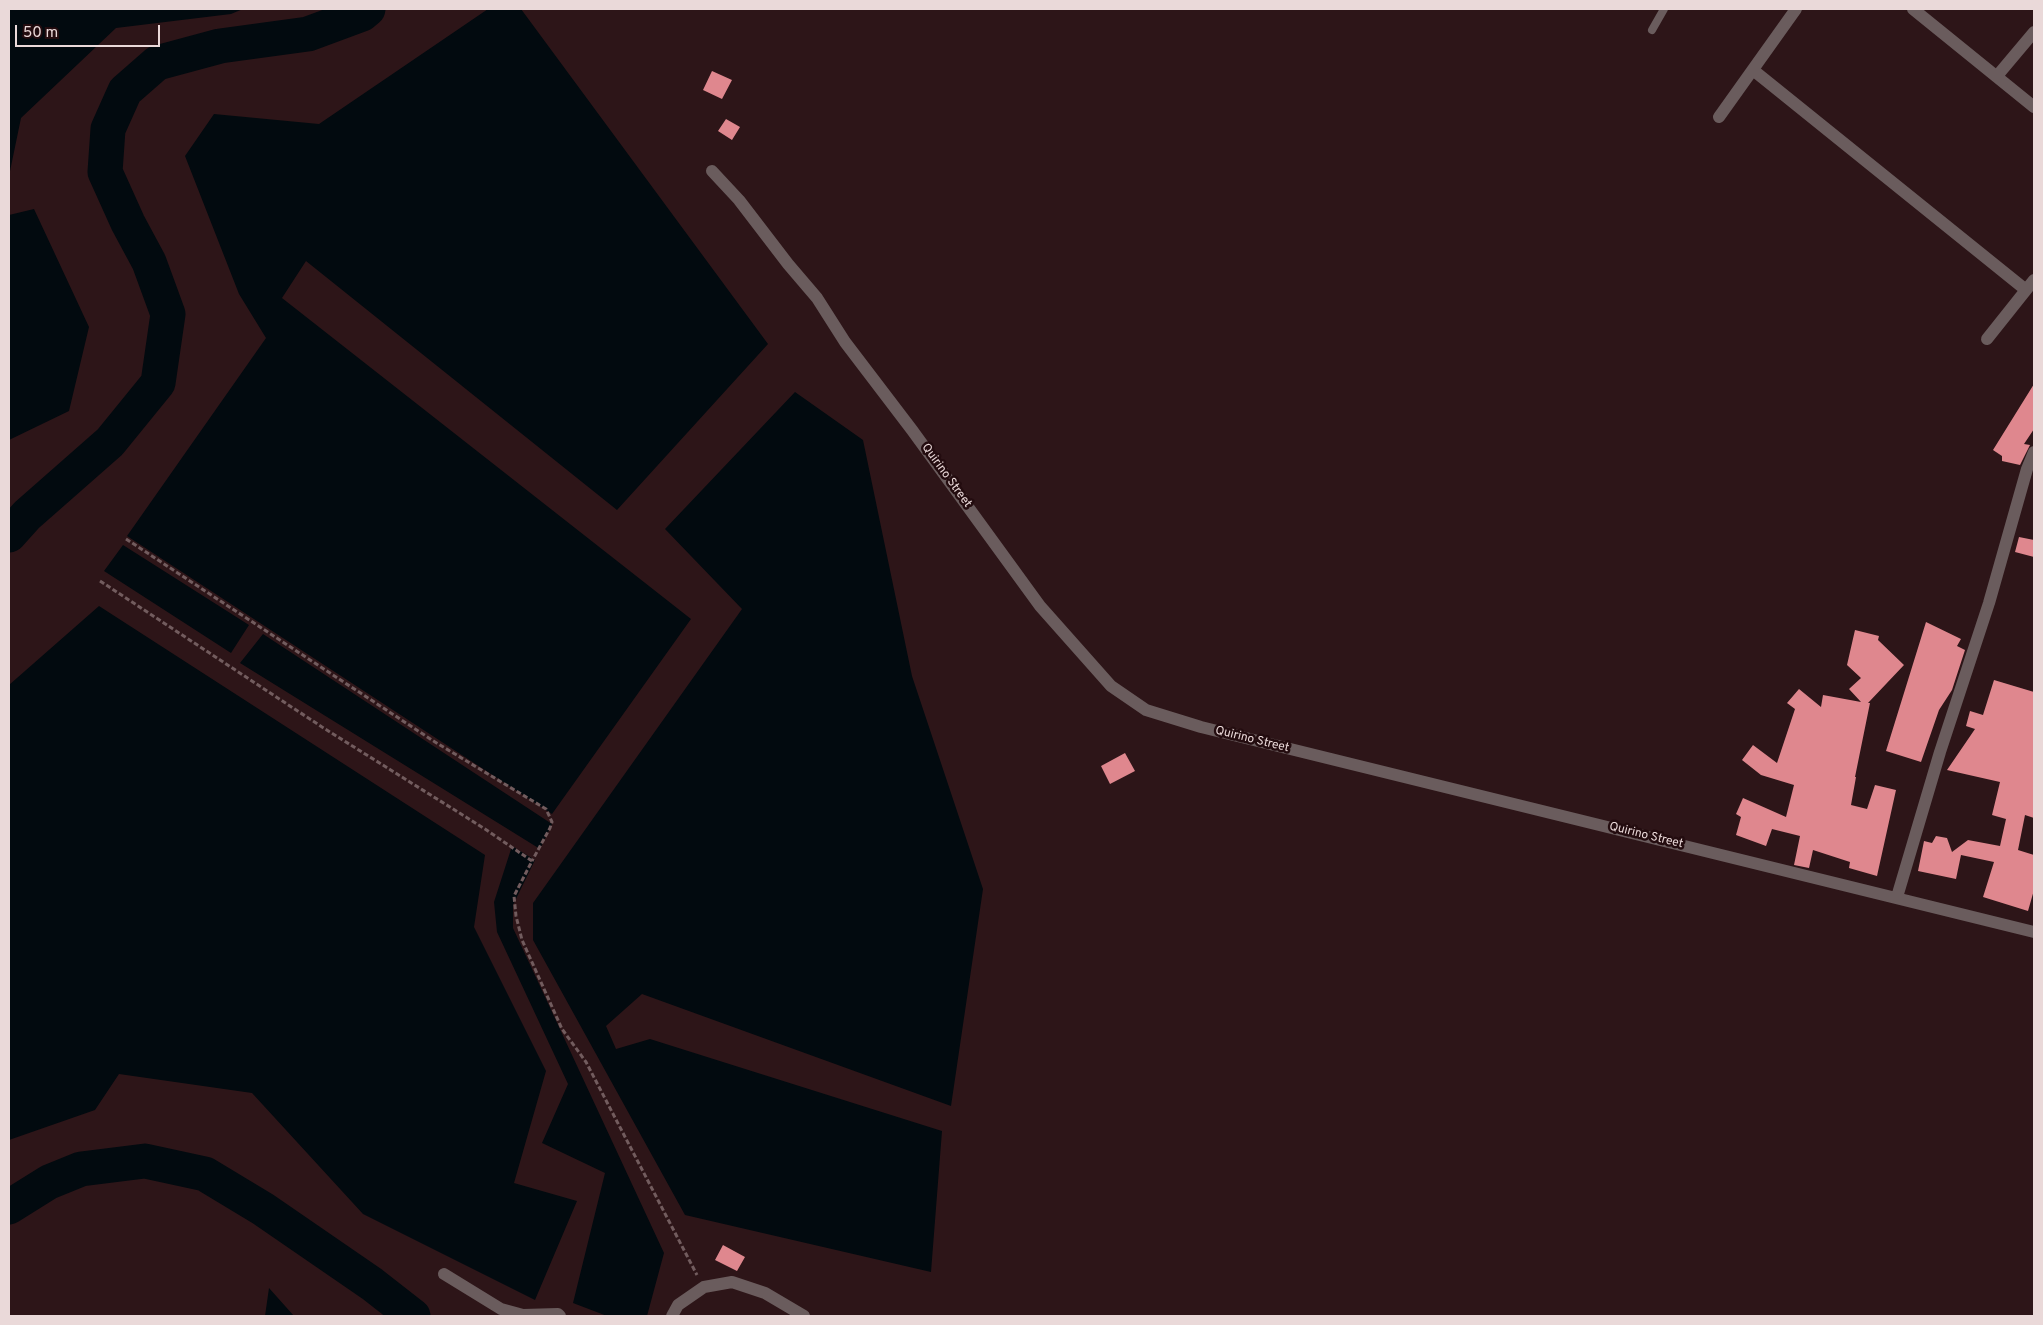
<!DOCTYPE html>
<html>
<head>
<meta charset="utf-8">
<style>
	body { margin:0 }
	#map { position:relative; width:2043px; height:1325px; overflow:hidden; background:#2d1518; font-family:Overpass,sans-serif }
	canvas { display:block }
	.frame { position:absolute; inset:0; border:10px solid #ead9d9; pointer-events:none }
	.scale { position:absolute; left:15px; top:25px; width:145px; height:22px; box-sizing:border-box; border:2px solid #ead9d9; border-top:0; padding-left:6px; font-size:15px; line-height:18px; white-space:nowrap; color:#ead9d9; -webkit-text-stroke:4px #230c0f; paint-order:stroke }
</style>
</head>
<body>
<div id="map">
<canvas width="2043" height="1325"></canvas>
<div class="frame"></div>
<div class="scale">50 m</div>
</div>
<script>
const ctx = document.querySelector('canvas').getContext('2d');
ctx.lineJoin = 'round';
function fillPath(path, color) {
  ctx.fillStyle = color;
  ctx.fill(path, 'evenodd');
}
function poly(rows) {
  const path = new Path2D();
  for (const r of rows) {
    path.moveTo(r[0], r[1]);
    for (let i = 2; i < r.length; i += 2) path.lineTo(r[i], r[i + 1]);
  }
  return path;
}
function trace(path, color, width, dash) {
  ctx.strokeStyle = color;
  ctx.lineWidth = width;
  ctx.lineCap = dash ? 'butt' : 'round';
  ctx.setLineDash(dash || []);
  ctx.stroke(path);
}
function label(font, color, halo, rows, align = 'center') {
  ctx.font = font + ' Overpass,sans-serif';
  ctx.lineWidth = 5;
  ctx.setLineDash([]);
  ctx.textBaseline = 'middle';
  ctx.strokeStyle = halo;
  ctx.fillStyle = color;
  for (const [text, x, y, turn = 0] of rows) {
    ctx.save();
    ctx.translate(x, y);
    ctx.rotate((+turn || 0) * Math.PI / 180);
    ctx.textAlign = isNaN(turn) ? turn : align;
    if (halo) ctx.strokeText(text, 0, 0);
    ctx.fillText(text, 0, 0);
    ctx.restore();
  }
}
const water = poly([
	[9,9,243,9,231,14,116,28,21,118,9,176],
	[488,9,521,9,768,344,617,510,306,261,282,298,691,619,552,814,127,536,266,338,239,294,185,156,214,114,319,124],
	[34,209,89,327,69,411,9,440,9,215],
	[795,392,863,440,912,676,983,889,951,1106,642,994,606,1026,616,1049,650,1039,942,1131,931,1272,685,1215,533,940,533,903,742,609,665,529],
	[123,545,249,625,231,653,104,571],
	[99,606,485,855,474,927,546,1071,514,1183,577,1201,535,1300,363,1214,252,1093,119,1074,95,1110,9,1140,9,685],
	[263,634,552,824,540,849,240,663],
	[512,846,535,860,513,905,513,928,664,1253,647,1316,607,1316,573,1303,605,1173,542,1143,568,1084,497,932,494,902],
	[269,1288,294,1316,265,1316]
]);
const river = poly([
	[9,535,27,515,110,442,158,383,168,314,149,262,128,223,105,172,108,129,125,91,157,63,220,46,308,34,362,14,368,9],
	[9,1207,49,1182,81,1169,145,1161,205,1174,263,1209,372,1284,413,1316]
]);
const building = poly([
	[712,71,732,80,722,99,703,90],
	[726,119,740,127,732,140,718,131],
	[2034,384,2034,429,2024,444,2030,445,2020,465,2002,461,2002,456,1993,450],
	[2019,537,2034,540,2034,557,2015,552],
	[1926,622,1961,639,1957,646,1965,650,1952,690,1939,710,1921,762,1886,751],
	[1855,630,1879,636,1878,640,1904,665,1868,703,1870,703,1855,777,1856,777,1851,805,1867,809,1875,785,1896,790,1877,876,1849,868,1850,862,1813,850,1809,868,1794,865,1800,836,1772,829,1766,846,1736,835,1741,817,1736,814,1743,798,1786,817,1794,785,1761,775,1742,760,1753,745,1777,763,1795,709,1787,703,1799,689,1821,707,1823,695,1861,702,1849,689,1861,678,1847,665],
	[1994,680,2034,692,2034,818,2025,815,2018,850,2034,855,2034,890,2028,911,1983,897,1994,862,1961,855,1956,879,1918,871,1924,841,1932,843,1936,836,1947,838,1952,852,1968,840,2000,846,2006,819,1992,815,2000,782,1947,770,1975,729,1966,726,1970,711,1983,715],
	[1125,753,1135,771,1110,784,1101,766],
	[723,1245,745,1257,737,1271,715,1260]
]);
const path = poly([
	[126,539,435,742,546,809,552,822,550,828,532,861],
	[100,581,322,727,485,829,532,861,514,896,516,916,522,940,562,1029,586,1062,697,1275]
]);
const service = poly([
	[1652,30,1664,9]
]);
const minor = poly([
	[1913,9,2034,107],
	[1753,70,2026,290],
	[1997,76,2034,32],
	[1719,117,1796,9],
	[712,171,739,200,788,264,817,298,845,342,912,430,1040,606,1111,686,1146,710,1201,727,2034,932],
	[1987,339,2034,280],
	[1897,897,1940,752,1989,603,2027,469,2034,452],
	[444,1274,501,1309,523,1315,558,1314,560,1316],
	[672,1316,678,1305,704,1287,732,1282,765,1293,804,1316]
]);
const streetNames = [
	["Quirino Street",946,476,54],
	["Quirino Street",1252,740,14],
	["Quirino Street",1646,836,14]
];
fillPath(water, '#020a0f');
trace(river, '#020a0f', 35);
fillPath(building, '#df878e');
trace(path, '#725c5e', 3, [5, 2.5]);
trace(service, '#6a5c5d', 8);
trace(minor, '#6a5c5d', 12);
label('12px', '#ead9d9', '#230c0f', streetNames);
</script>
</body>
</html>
